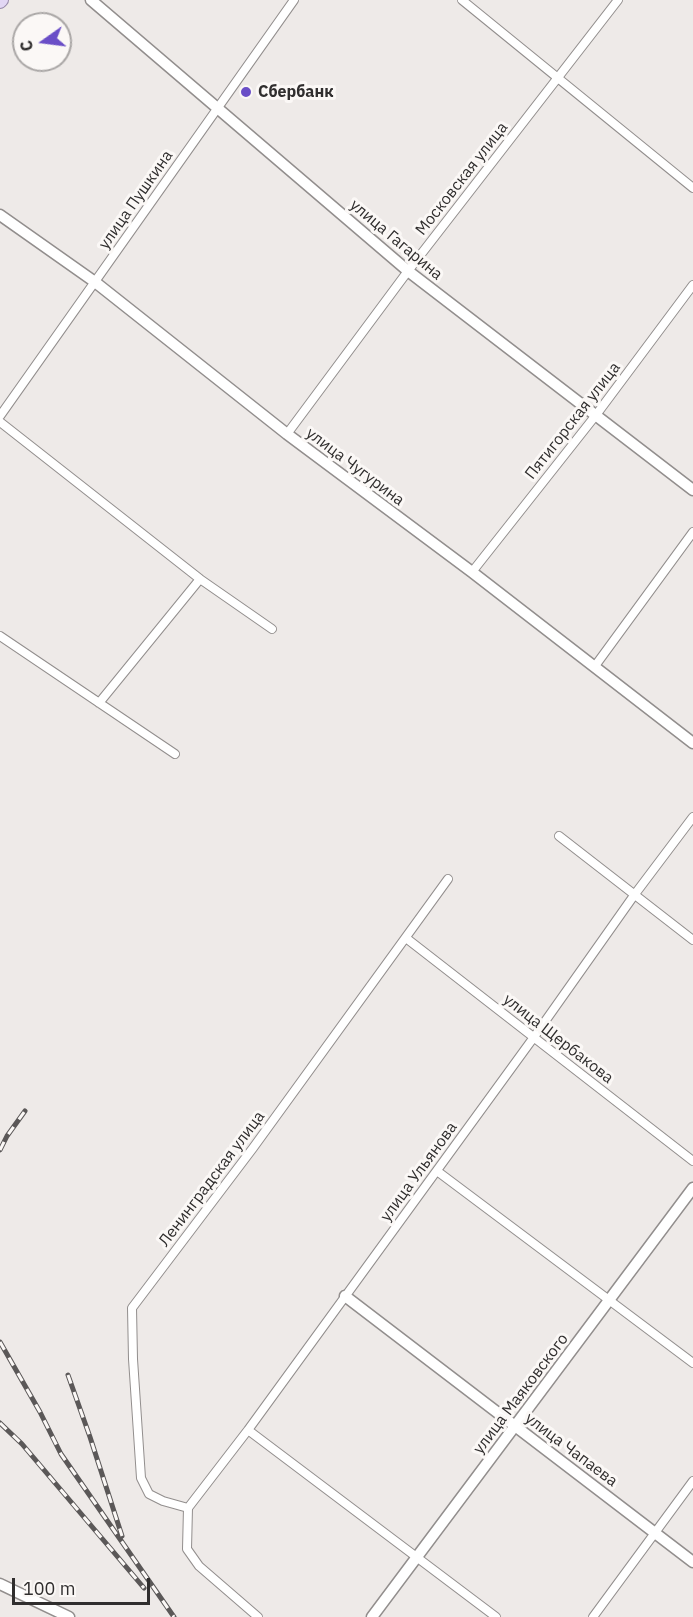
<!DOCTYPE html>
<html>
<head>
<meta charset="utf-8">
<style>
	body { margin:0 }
	#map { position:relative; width:693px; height:1617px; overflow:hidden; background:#eeeae8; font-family:"IBM Plex Sans",sans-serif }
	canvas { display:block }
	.north { position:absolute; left:12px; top:12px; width:60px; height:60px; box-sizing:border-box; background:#fbf8f6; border:2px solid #aaa7a6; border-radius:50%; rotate:256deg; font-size:16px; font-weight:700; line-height:24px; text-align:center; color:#302e2e }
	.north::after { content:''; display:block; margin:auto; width:21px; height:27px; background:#6a4ec7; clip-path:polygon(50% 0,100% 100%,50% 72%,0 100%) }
	.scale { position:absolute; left:12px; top:1578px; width:138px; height:27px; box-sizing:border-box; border:3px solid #302e2e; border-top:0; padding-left:8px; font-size:18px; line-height:21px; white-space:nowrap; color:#302e2e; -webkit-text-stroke:4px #fbf8f6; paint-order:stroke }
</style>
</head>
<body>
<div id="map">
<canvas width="693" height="1617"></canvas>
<div class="north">С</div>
<div class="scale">100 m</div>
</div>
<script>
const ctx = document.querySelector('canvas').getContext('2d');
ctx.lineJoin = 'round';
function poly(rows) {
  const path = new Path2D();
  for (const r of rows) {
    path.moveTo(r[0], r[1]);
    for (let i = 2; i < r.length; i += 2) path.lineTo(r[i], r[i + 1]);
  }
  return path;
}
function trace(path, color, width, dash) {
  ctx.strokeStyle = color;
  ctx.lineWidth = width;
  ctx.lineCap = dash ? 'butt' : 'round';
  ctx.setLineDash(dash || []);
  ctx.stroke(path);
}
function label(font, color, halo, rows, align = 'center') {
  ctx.font = font + ' "IBM Plex Sans",sans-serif';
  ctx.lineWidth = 6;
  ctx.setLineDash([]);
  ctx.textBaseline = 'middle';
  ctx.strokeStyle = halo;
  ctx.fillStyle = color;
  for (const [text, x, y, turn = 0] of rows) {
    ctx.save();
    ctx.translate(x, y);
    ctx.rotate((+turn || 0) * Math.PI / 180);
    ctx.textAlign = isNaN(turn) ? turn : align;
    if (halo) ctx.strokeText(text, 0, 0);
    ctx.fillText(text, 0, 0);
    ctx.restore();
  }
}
const minor = poly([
	[462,0,693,188],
	[0,416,294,0],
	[0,422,200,579,272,629],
	[287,434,408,271,618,0],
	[472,572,596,415,693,285],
	[0,636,175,754],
	[595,666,693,532],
	[99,703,200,579],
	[559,836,693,940],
	[406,938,693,1161],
	[437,1171,693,1363],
	[248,1430,496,1617],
	[188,1508,163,1501,149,1494,141,1478,133,1359,132,1308,253,1148,448,879],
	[258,1617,199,1566,187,1549,188,1508,248,1430,534,1037,635,894,693,817],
	[593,1617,693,1481]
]);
const tertiary = poly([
	[91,0,408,271,693,490],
	[0,215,95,282,287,434,472,572,693,743],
	[345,1296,693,1562],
	[0,1584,69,1617],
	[372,1617,693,1188]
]);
const primary = poly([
	[0,2,2,0]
]);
const rail = poly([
	[0,1150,7,1136,25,1111],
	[0,1342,40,1412,61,1454,174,1617],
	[68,1375,90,1437,122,1536],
	[0,1423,22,1444,144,1588]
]);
const markers = [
	[246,92,6,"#6a4ec7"]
];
const poiNames = [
	["Сбербанк",258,92]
];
const streetNames = [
	["Московская улица",462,179,-52],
	["улица Пушкина",136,200,-55],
	["улица Гагарина",396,240,40],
	["Пятигорская улица",573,421,-52],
	["улица Чугурина",355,467,37],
	["улица Щербакова",558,1039,38],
	["улица Ульянова",419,1172,-54],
	["Ленинградская улица",212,1179,-53],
	["улица Маяковского",521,1394,-53],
	["улица Чапаева",571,1450,37]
];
trace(minor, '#928e8d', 10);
trace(tertiary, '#928e8d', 13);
trace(primary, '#978aaa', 14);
trace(minor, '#fff', 8);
trace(tertiary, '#fff', 10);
trace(primary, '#e2d7f4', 12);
trace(rail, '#5b5858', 5);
trace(rail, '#fbf8f6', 3, [9]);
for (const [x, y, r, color] of markers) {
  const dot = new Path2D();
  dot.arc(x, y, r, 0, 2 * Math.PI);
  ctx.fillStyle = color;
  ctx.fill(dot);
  trace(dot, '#fbf8f6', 2);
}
label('bold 16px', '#302e2e', '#fbf8f6', poiNames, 'left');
label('16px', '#302e2e', '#fbf8f6', streetNames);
</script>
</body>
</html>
